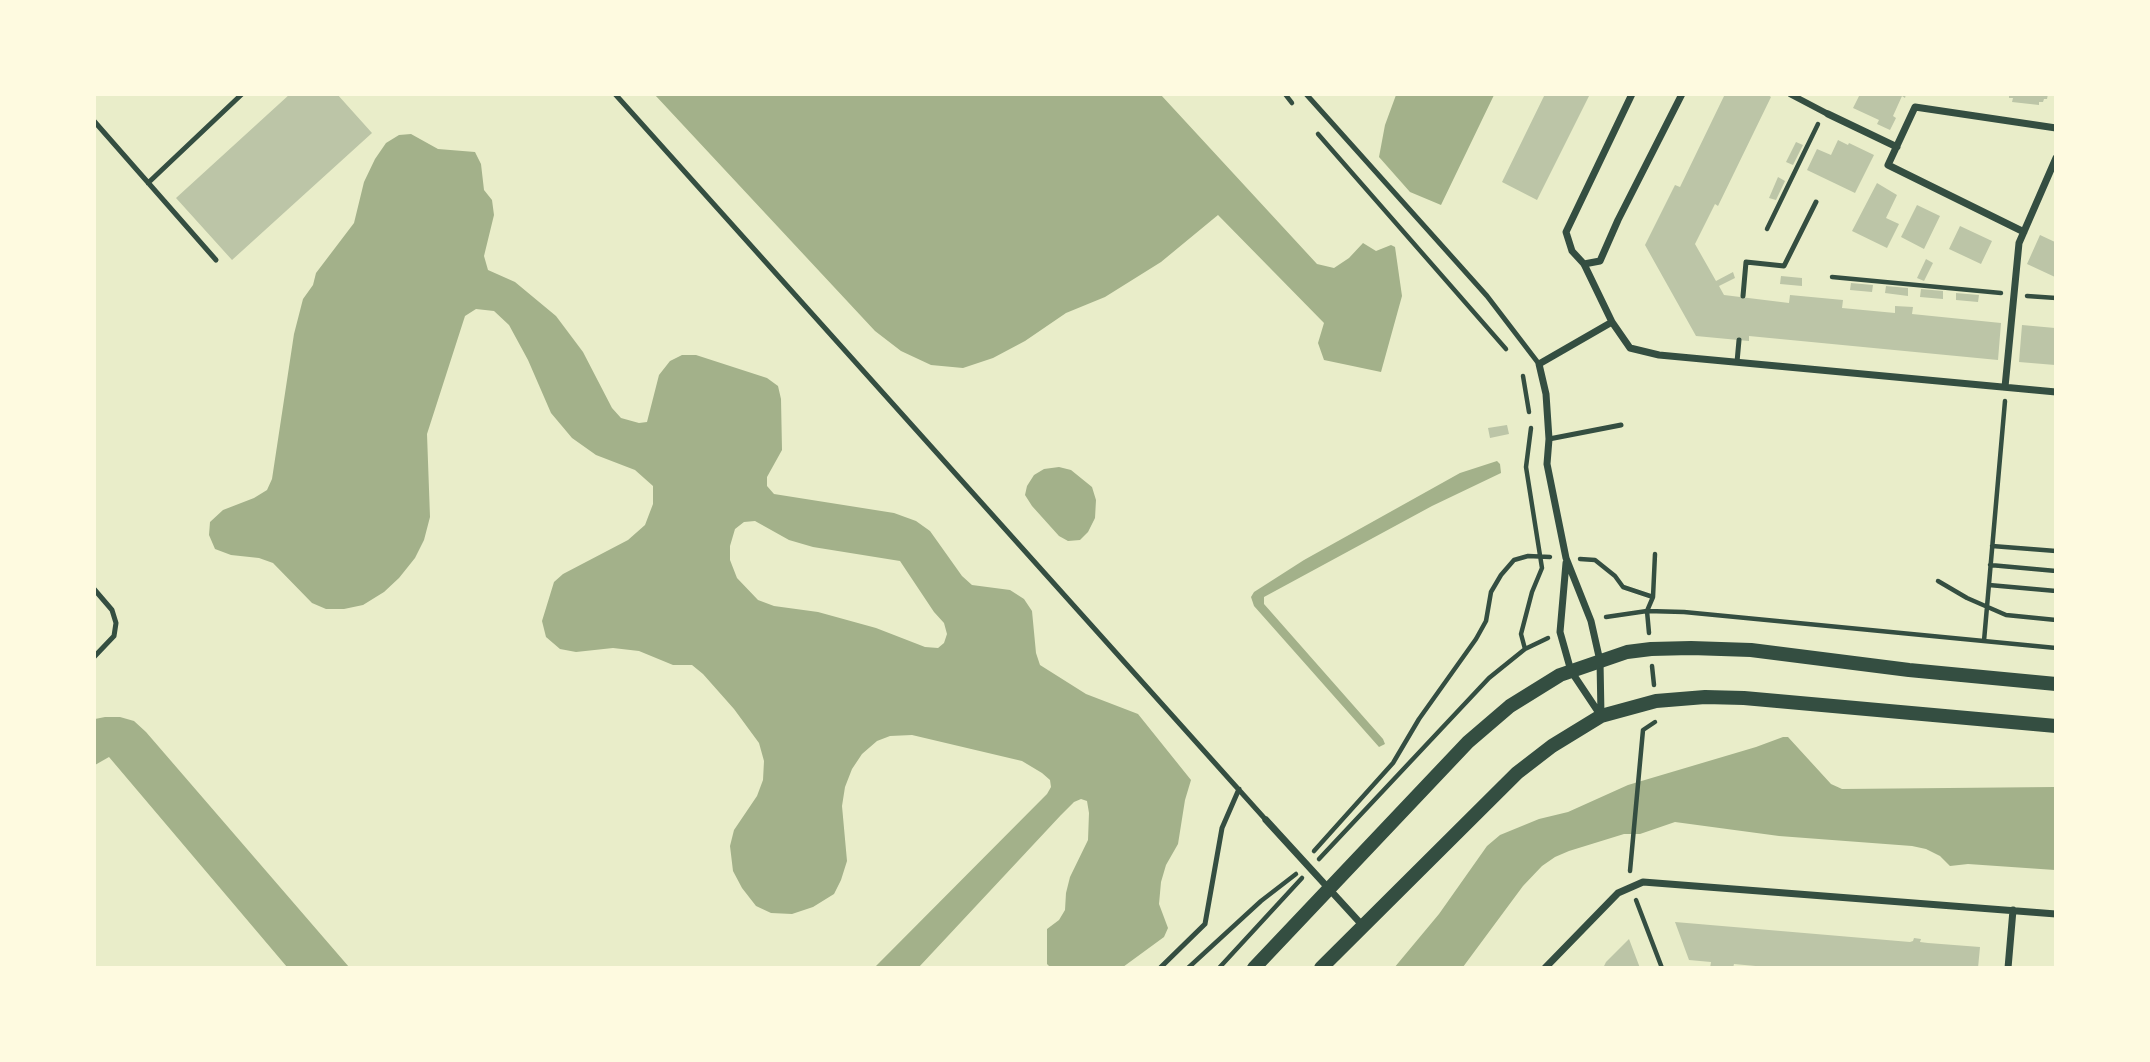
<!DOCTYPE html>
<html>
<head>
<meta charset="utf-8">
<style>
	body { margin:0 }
	#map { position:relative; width:2150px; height:1062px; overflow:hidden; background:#e9edc9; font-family:Cabin,sans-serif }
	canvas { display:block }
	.frame { position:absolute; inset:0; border:96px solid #fefae0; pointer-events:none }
</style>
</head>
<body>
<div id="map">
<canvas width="2150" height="1062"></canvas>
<div class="frame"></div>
</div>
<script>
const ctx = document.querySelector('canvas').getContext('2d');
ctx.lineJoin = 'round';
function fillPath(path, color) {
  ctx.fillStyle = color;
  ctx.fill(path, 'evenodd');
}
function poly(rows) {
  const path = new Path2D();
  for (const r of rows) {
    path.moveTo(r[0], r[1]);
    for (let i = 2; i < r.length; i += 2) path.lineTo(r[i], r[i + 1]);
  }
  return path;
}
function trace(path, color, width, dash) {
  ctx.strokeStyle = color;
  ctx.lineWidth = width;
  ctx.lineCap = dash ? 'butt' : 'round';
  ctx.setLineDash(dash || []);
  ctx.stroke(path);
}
const water = poly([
	[655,95,1161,95,1317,264,1334,268,1349,258,1363,243,1376,251,1391,245,1395,247,1402,296,1381,372,1324,360,1318,343,1324,323,1218,215,1161,262,1105,297,1066,313,1025,341,993,358,963,368,931,365,901,351,875,331],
	[1396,95,1494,95,1441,205,1410,192,1379,157,1385,125],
	[411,134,438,149,475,152,481,164,484,190,492,200,494,215,484,256,488,270,515,282,556,316,583,352,612,408,621,418,639,423,647,422,659,375,670,361,682,355,696,355,767,378,778,386,781,399,782,450,767,477,767,486,774,494,894,513,916,521,930,531,962,576,972,585,1010,590,1024,599,1032,611,1036,653,1040,665,1086,694,1138,714,1191,780,1185,800,1178,844,1166,865,1161,882,1159,904,1168,928,1164,937,1123,967,1051,968,1047,964,1047,929,1059,920,1065,910,1066,893,1070,877,1088,840,1089,813,1087,801,1081,799,1074,802,1061,815,919,967,875,967,1047,794,1051,787,1050,780,1042,773,1022,761,912,735,890,736,877,741,862,754,852,769,845,787,842,806,847,861,841,880,834,894,813,907,792,914,771,913,756,906,742,888,733,871,730,846,734,830,757,796,763,780,764,761,759,743,734,709,703,674,692,665,673,665,639,651,613,648,576,652,560,649,546,637,542,621,554,582,563,574,628,540,645,525,653,504,653,486,635,470,596,455,572,438,551,413,528,360,509,325,494,311,476,309,465,316,427,434,430,517,424,540,415,558,399,578,384,592,363,605,344,609,326,609,312,603,273,563,259,558,231,555,215,549,209,535,210,522,223,510,254,498,267,490,272,479,294,334,303,299,313,285,316,273,354,223,364,182,375,159,386,143,399,135],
	[755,521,789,540,813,547,900,561,934,612,944,623,947,634,944,643,938,648,925,647,876,628,818,612,774,606,758,600,737,578,730,560,730,546,735,529,744,522],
	[1497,461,1500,464,1501,473,1432,506,1264,597,1264,604,1383,739,1385,744,1379,747,1254,606,1251,597,1254,592,1304,560,1460,473],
	[1059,467,1071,470,1092,487,1096,500,1095,518,1088,532,1080,540,1068,541,1059,536,1032,506,1025,495,1027,486,1034,475,1044,469],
	[105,717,120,717,134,721,146,732,349,967,287,967,109,757,95,765,95,719],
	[1783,737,1788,737,1831,784,1842,789,2055,787,2055,870,1968,864,1950,866,1940,856,1926,849,1912,846,1779,836,1675,822,1640,834,1624,834,1569,851,1555,857,1542,866,1523,886,1463,967,1394,968,1439,914,1487,846,1500,835,1539,819,1568,812,1628,785,1756,747]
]);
const building = poly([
	[290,94,337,94,372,133,232,260,176,198],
	[1545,94,1590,94,1537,200,1502,182],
	[1725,94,1767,94,1771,97,1718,206,1715,204,1695,244,1716,281,1733,272,1735,278,1719,286,1724,295,1789,303,1790,295,1843,300,1842,308,1895,313,1895,306,1913,307,1912,314,2001,323,1998,360,1749,336,1749,341,1696,336,1645,245,1675,185,1680,187],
	[1860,94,1906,94,1905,98,1902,96,1893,116,1896,118,1890,130,1877,124,1879,120,1853,108],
	[2009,94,2048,94,2047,99,2044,99,2043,102,2039,102,2039,105,2012,102,2013,98,2009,98],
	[1838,140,1848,145,1849,143,1874,155,1855,193,1807,170,1817,149,1831,155],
	[1796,142,1803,145,1793,165,1786,162],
	[1778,177,1785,181,1776,200,1769,198],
	[1877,183,1897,195,1886,218,1899,224,1887,248,1852,231],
	[1917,205,1940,216,1924,249,1901,237],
	[1960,226,1992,241,1981,264,1949,249],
	[2040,235,2055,242,2055,277,2027,264],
	[1926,259,1933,263,1924,281,1917,278],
	[1781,276,1802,278,1802,286,1780,284],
	[1851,283,1873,285,1872,292,1850,290],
	[1886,286,1908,288,1908,296,1885,293],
	[1921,289,1943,291,1943,299,1920,297],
	[1956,293,1979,295,1978,302,1956,300],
	[2022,325,2055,328,2055,365,2019,362],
	[1507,425,1509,434,1490,438,1488,428],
	[1675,922,1910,942,1913,941,1914,938,1921,939,1920,942,1928,943,1980,947,1978,968,1777,968,1734,964,1733,968,1710,968,1711,962,1689,960],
	[1629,939,1640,968,1603,968,1606,962]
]);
const path = poly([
	[1285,94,1292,103],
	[1318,134,1506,349],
	[1767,229,1818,124],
	[1832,277,2001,293],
	[2027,296,2056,298],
	[1523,376,1529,412],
	[1992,546,2056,551],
	[1580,559,1595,560,1615,576,1623,587,1653,597],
	[1990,565,2056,571],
	[1938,581,1967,598,2006,615,2056,620],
	[1989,585,2056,591],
	[1606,617,1647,611,1684,612,2056,648],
	[1649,633,1647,611,1653,597,1655,554],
	[1984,641,2005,401],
	[1525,649,1521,634,1532,592,1542,568,1526,467,1531,428],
	[1652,666,1654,685],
	[1314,851,1393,763,1419,719,1476,639,1486,621,1491,592,1501,575,1514,560,1528,556,1550,557],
	[1319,859,1489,678,1525,649,1548,638],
	[1630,871,1643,730,1655,722],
	[1636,900,1662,968],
	[1188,968,1261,901,1296,874],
	[1219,968,1302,878]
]);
const service = poly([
	[615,94,1266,820],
	[1306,94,1487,296,1539,364],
	[94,121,216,260],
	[148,183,242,94],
	[1743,296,1746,262,1784,266,1816,202],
	[1737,362,1739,340],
	[1549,439,1621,425],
	[94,589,112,610,116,623,114,636,94,657],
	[1160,968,1205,924,1222,828,1239,789]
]);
const pedestrian = poly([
	[1790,94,1828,114]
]);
const minor = poly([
	[1828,114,1897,147],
	[2024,232,1888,165,1915,107,2056,128],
	[1584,264,1600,261,1618,220,1682,94],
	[1612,322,1630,348,1659,355,2056,392],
	[2005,387,2019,243,2056,158],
	[1566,563,1560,632,1571,671,1601,716],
	[1601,715,1600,661,1591,621,1566,558,1547,464,1549,439,1546,394,1539,364,1612,322,1584,264,1572,251,1566,232,1632,94],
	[1266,820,1363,926],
	[1545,968,1618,893,1643,882,2056,914],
	[2008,968,2013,910]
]);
const secondary = poly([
	[1254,968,1468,742,1510,706,1560,675,1627,652,1651,649,1691,648,1751,650,1909,670,2056,684],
	[1321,968,1517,773,1552,746,1601,716,1656,701,1705,697,1744,698,2056,726]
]);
fillPath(water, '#a3b18a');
fillPath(building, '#bcc5a7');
trace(path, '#344e41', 4.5);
trace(service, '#344e41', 5);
trace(pedestrian, '#344e41', 6);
trace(minor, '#344e41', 7);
trace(secondary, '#344e41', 14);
</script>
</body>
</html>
